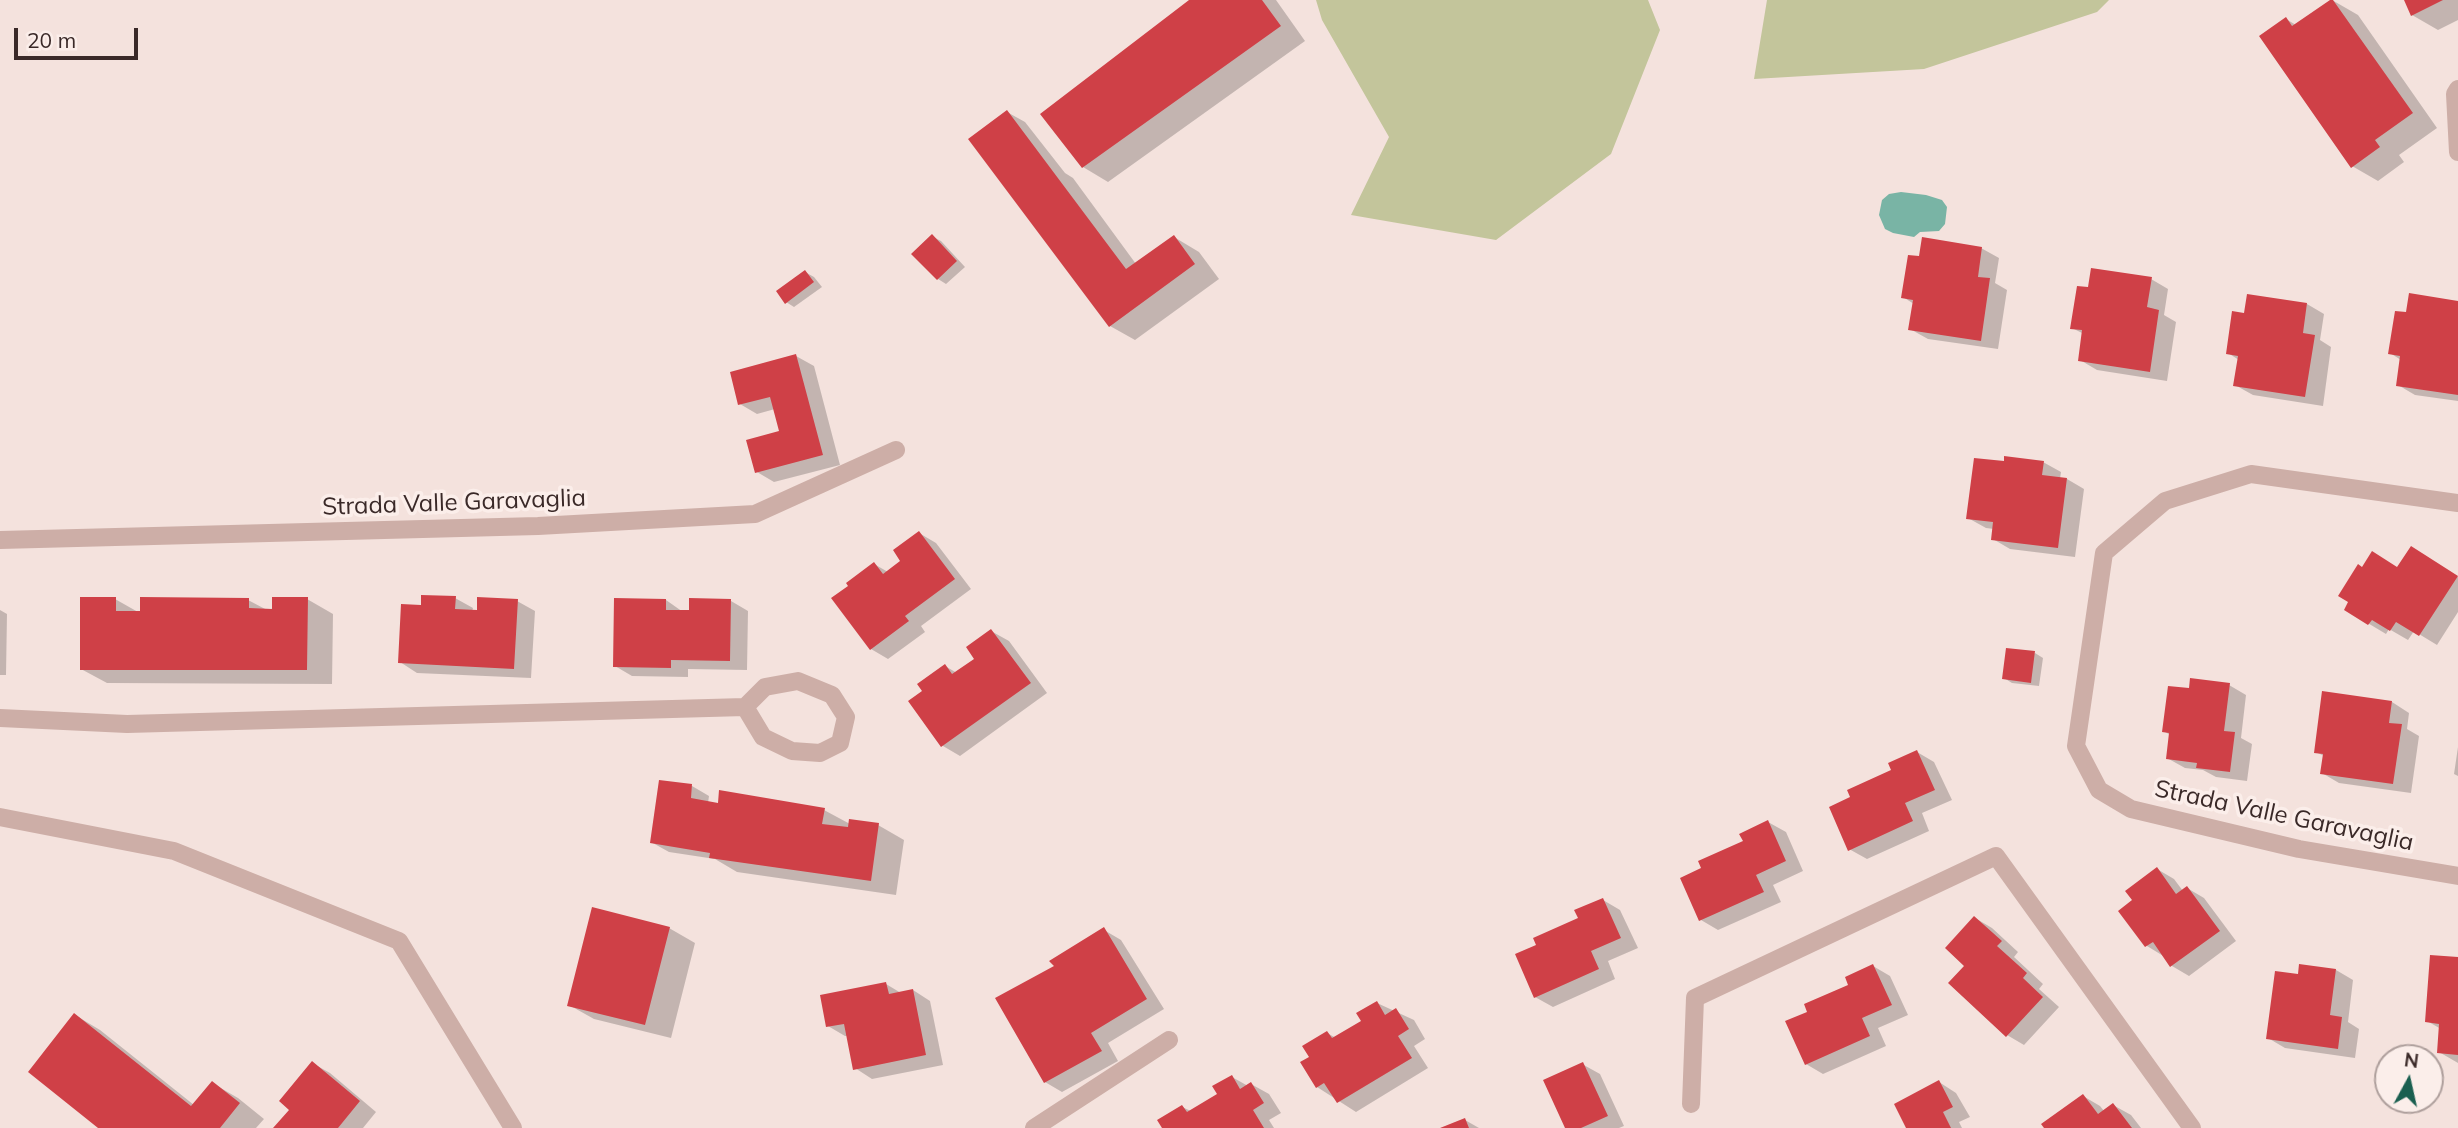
<!DOCTYPE html>
<html>
<head>
<meta charset="utf-8">
<style>
	body { margin:0 }
	#map { position:relative; width:2458px; height:1128px; overflow:hidden; background:#f4e2dd; font-family:Mulish,sans-serif }
	canvas { display:block }
	.north { position:absolute; left:2374px; top:1044px; width:70px; height:70px; box-sizing:border-box; background:#fbeeea; border:2px solid #ae9f9c; border-radius:50%; rotate:8deg; font-size:19px; font-weight:700; line-height:28px; text-align:center; color:#3a2928 }
	.north::after { content:''; display:block; margin:auto; width:24px; height:32px; background:#1a5f50; clip-path:polygon(50% 0,100% 100%,50% 72%,0 100%) }
	.scale { position:absolute; left:14px; top:28px; width:124px; height:32px; box-sizing:border-box; border:4px solid #3a2928; border-top:0; padding-left:9px; font-size:21px; line-height:24px; white-space:nowrap; color:#3a2928; -webkit-text-stroke:5px #fbeeea; paint-order:stroke }
</style>
</head>
<body>
<div id="map">
<canvas width="2458" height="1128"></canvas>
<div class="north">N</div>
<div class="scale">20 m</div>
</div>
<script>
const ctx = document.querySelector('canvas').getContext('2d');
ctx.lineJoin = 'round';
function fillPath(path, color) {
  ctx.fillStyle = color;
  ctx.fill(path, 'evenodd');
}
function poly(rows) {
  const path = new Path2D();
  for (const r of rows) {
    path.moveTo(r[0], r[1]);
    for (let i = 2; i < r.length; i += 2) path.lineTo(r[i], r[i + 1]);
  }
  return path;
}
function trace(path, color, width, dash) {
  ctx.strokeStyle = color;
  ctx.lineWidth = width;
  ctx.lineCap = dash ? 'butt' : 'round';
  ctx.setLineDash(dash || []);
  ctx.stroke(path);
}
function label(font, color, halo, rows, align = 'center') {
  ctx.font = font + ' Mulish,sans-serif';
  ctx.lineWidth = 7;
  ctx.setLineDash([]);
  ctx.textBaseline = 'middle';
  ctx.strokeStyle = halo;
  ctx.fillStyle = color;
  for (const [text, x, y, turn = 0] of rows) {
    ctx.save();
    ctx.translate(x, y);
    ctx.rotate((+turn || 0) * Math.PI / 180);
    ctx.textAlign = isNaN(turn) ? turn : align;
    if (halo) ctx.strokeText(text, 0, 0);
    ctx.fillText(text, 0, 0);
    ctx.restore();
  }
}
const green = poly([
	[1316,0,1648,0,1660,30,1611,154,1496,240,1351,215,1389,137,1322,20],
	[1767,0,2109,0,2097,12,1924,69,1754,79]
]);
const water = poly([
	[1901,192,1926,195,1942,200,1947,207,1945,224,1939,231,1920,232,1914,237,1893,233,1885,229,1879,215,1882,200,1889,194]
]);
const shadow = poly([
	[1191,0,1276,0,1305,41,1108,182,1083,167],
	[2332,0,2358,15,2437,128,2399,155,2404,162,2378,181,2352,166,2286,19,2296,25],
	[2406,0,2458,0,2458,20,2438,30,2412,15],
	[1007,112,1025,122,1065,173,1073,178,1136,264,1174,237,1199,252,1219,279,1135,340,1110,326],
	[933,237,941,241,965,267,946,284,938,279],
	[1981,248,1999,258,1995,283,2007,290,1998,349,1928,339,1910,329,1914,304,1903,297,1920,258],
	[805,272,814,277,822,287,794,307,786,302],
	[2151,279,2168,289,2164,315,2176,322,2167,381,2097,370,2080,360,2084,334,2072,328,2090,289],
	[2458,303,2458,401,2415,395,2398,385,2401,360,2390,353,2408,314],
	[2307,304,2324,314,2320,340,2331,347,2323,406,2253,395,2235,385,2239,360,2228,353,2245,315],
	[796,356,814,366,840,465,774,482,757,472,781,432,775,409,757,414,740,404],
	[2043,462,2061,472,2060,479,2067,479,2084,489,2075,557,2010,549,1993,539,1994,529,1986,528,1968,518,2005,463],
	[919,533,936,543,971,589,921,626,925,632,888,659,871,649,874,564,888,572,903,561],
	[2428,558,2458,577,2458,612,2437,645,2414,631,2408,640,2389,629,2386,634,2346,610,2362,569,2398,569],
	[455,598,473,608,472,612,517,601,535,611,531,678,417,673,400,662,422,606],
	[115,599,138,612,248,600,267,610,307,599,333,614,332,684,107,683,81,669],
	[666,600,683,612,731,601,748,611,747,670,688,669,688,677,632,676,615,666],
	[0,610,7,614,6,675,0,675],
	[991,631,1009,641,1047,693,960,756,943,746,925,691,945,666,957,673,977,659],
	[2035,653,2043,658,2039,686,2012,683,2004,678],
	[2229,685,2246,695,2241,738,2252,744,2247,781,2216,777,2203,770,2185,768,2167,758,2170,735,2164,731,2190,690],
	[2392,702,2409,713,2407,729,2419,736,2411,793,2339,783,2322,773,2324,756,2316,752],
	[2458,747,2458,776,2454,774],
	[1917,752,1934,762,1952,800,1922,813,1929,831,1867,859,1849,849,1852,798,1893,771],
	[661,782,692,786,709,796,708,803,824,810,850,824,878,825,904,840,896,895,737,872,715,859,669,852,651,842],
	[1768,822,1786,832,1803,871,1773,885,1781,902,1718,930,1701,920,1704,868,1745,841],
	[2157,869,2174,879,2183,891,2187,888,2204,898,2236,941,2189,976,2172,966,2165,957,2147,946,2120,911,2135,901],
	[1603,900,1620,910,1638,948,1608,961,1615,979,1553,1007,1535,997,1538,946,1580,919],
	[1975,918,1992,928,2018,952,2014,957,2043,984,2039,989,2059,1007,2024,1045,2007,1035],
	[669,928,695,943,671,1038,594,1019,569,1005],
	[1104,930,1121,940,1164,1009,1108,1043,1118,1061,1062,1092,1045,1082,1056,966],
	[2458,959,2458,1063,2439,1052,2441,1029,2427,1021],
	[1873,966,1890,976,1908,1015,1878,1028,1886,1046,1823,1074,1806,1064,1850,985],
	[2336,970,2353,980,2348,1022,2359,1029,2355,1058,2285,1048,2268,1038,2300,976],
	[886,984,901,993,913,990,930,1001,943,1065,872,1079,855,1068,848,1036,845,1036,828,1026],
	[1377,1003,1414,1020,1425,1039,1414,1046,1428,1068,1356,1112,1317,1087,1311,1057,1327,1033,1336,1038,1364,1021],
	[75,1015,100,1030,194,1105,212,1083,238,1098,264,1119,256,1128,101,1128],
	[312,1063,330,1073,376,1112,363,1128,276,1128,291,1109],
	[1582,1064,1600,1074,1624,1126,1619,1128,1567,1128],
	[1232,1077,1248,1086,1251,1084,1269,1094,1281,1113,1269,1120,1274,1128,1164,1128,1182,1107,1191,1111,1219,1095],
	[1939,1082,1956,1093,1970,1117,1959,1122,1962,1128,1906,1128],
	[2083,1096,2100,1106,2104,1111,2113,1105,2131,1115,2141,1128,2046,1128],
	[1465,1120,1479,1128,1445,1128]
]);
const building = poly([
	[1189,0,1262,0,1281,26,1082,168,1040,114],
	[2330,0,2333,0,2413,113,2375,140,2380,147,2351,168,2259,36,2286,17,2292,26],
	[2404,0,2443,0,2411,16],
	[1007,110,1126,269,1174,235,1195,264,1109,327,968,139],
	[932,234,957,261,937,280,911,254],
	[1922,237,1982,247,1978,277,1990,278,1981,341,1908,330,1913,300,1901,298,1908,255,1919,256],
	[2091,268,2152,277,2147,307,2159,310,2150,372,2078,361,2082,330,2070,329,2077,286,2088,287],
	[805,270,814,282,785,304,776,291],
	[2409,293,2458,301,2458,395,2396,386,2400,356,2388,354,2395,311,2406,312],
	[2247,294,2307,303,2303,333,2315,335,2305,397,2233,386,2238,356,2226,354,2232,311,2244,313],
	[796,354,823,455,755,473,746,440,779,431,770,397,738,405,730,372],
	[2004,456,2044,461,2042,475,2067,478,2058,548,1991,540,1993,522,1966,519,1974,458,2004,461],
	[919,531,955,579,905,616,909,621,870,650,831,598,848,586,846,583,874,562,883,574,900,561,893,550],
	[2411,546,2458,576,2419,636,2396,622,2390,631,2372,620,2368,625,2344,610,2348,602,2338,596,2358,564,2362,567,2372,551,2397,567],
	[421,595,456,596,455,609,477,610,477,597,518,599,514,669,398,663,401,604,421,605],
	[80,597,116,597,116,611,140,611,140,597,249,598,249,608,272,609,272,597,308,597,307,670,80,670],
	[614,598,666,599,666,610,689,610,689,598,731,599,730,661,671,660,671,668,613,667],
	[991,629,1031,683,941,747,908,701,922,691,917,684,945,664,952,674,974,659,966,647],
	[2006,648,2035,651,2031,683,2002,679],
	[2190,678,2230,683,2224,731,2235,732,2230,772,2196,768,2197,763,2166,759,2169,733,2162,732,2168,686,2189,688],
	[2322,691,2392,701,2389,723,2402,724,2393,784,2320,774,2323,754,2314,753],
	[1917,750,1935,790,1905,803,1913,821,1848,851,1829,807,1850,797,1847,790,1891,770,1888,763],
	[659,780,692,784,691,798,718,803,719,790,825,808,822,824,848,827,849,819,879,823,871,881,709,858,710,853,650,843],
	[1768,820,1786,861,1756,875,1764,892,1699,921,1680,878,1701,868,1698,861,1743,841,1739,834],
	[2157,867,2176,894,2187,886,2220,931,2170,967,2153,942,2145,947,2118,911,2132,900,2125,891],
	[1603,898,1621,938,1591,951,1599,969,1534,998,1515,954,1536,945,1533,938,1578,918,1574,910],
	[592,907,670,927,645,1025,567,1006],
	[1974,916,2002,941,1997,946,2027,973,2023,978,2043,997,2006,1037,1948,983,1964,966,1945,948],
	[1104,927,1147,999,1091,1033,1102,1051,1044,1083,995,998,1054,966,1049,961],
	[2430,955,2458,957,2458,1055,2437,1053,2439,1024,2425,1022],
	[1873,964,1892,1005,1862,1018,1870,1036,1805,1065,1785,1021,1807,1012,1804,1004,1848,985,1845,977],
	[2299,964,2336,969,2330,1015,2342,1017,2338,1049,2266,1039,2275,971,2298,974],
	[886,982,889,994,913,989,926,1055,853,1070,844,1024,826,1027,820,995],
	[1377,1001,1385,1015,1396,1008,1409,1029,1398,1036,1412,1058,1337,1103,1324,1083,1316,1088,1300,1062,1309,1057,1302,1046,1327,1031,1332,1038,1361,1021,1356,1013],
	[74,1013,191,1106,212,1081,240,1103,220,1128,98,1128,28,1072],
	[312,1061,360,1101,338,1128,273,1128,289,1110,279,1101],
	[1583,1062,1608,1116,1581,1128,1565,1128,1543,1080],
	[1232,1075,1240,1089,1251,1082,1264,1103,1253,1110,1264,1128,1162,1128,1157,1120,1182,1105,1187,1112,1217,1094,1212,1086],
	[1939,1080,1953,1107,1943,1112,1951,1128,1906,1128,1894,1104],
	[2083,1094,2098,1114,2113,1103,2132,1128,2044,1128,2041,1124],
	[1465,1118,1469,1128,1440,1128]
]);
const street = poly([
	[2458,89,2455,94,2458,152],
	[2458,503,2251,474,2165,501,2104,553,2076,746,2099,790,2131,809,2299,849,2458,876],
	[0,540,538,526,755,514,896,450],
	[0,718,127,724,745,707,765,687,798,681,832,695,846,717,840,743,820,753,792,751,763,737,745,707],
	[0,817,174,851,399,941,513,1128],
	[1691,1104,1695,998,1996,856,2192,1128],
	[1034,1128,1169,1040]
]);
const streetNames = [
	["Strada Valle Garavaglia",454,503,-2],
	["Strada Valle Garavaglia",2284,816,12]
];
fillPath(green, '#c3c59b');
fillPath(water, '#79b4a5');
fillPath(shadow, '#0003');
fillPath(building, '#cf4047');
trace(street, '#cdaea7', 18);
label('24px', '#3a2928', '#fbeeea', streetNames);
</script>
</body>
</html>
